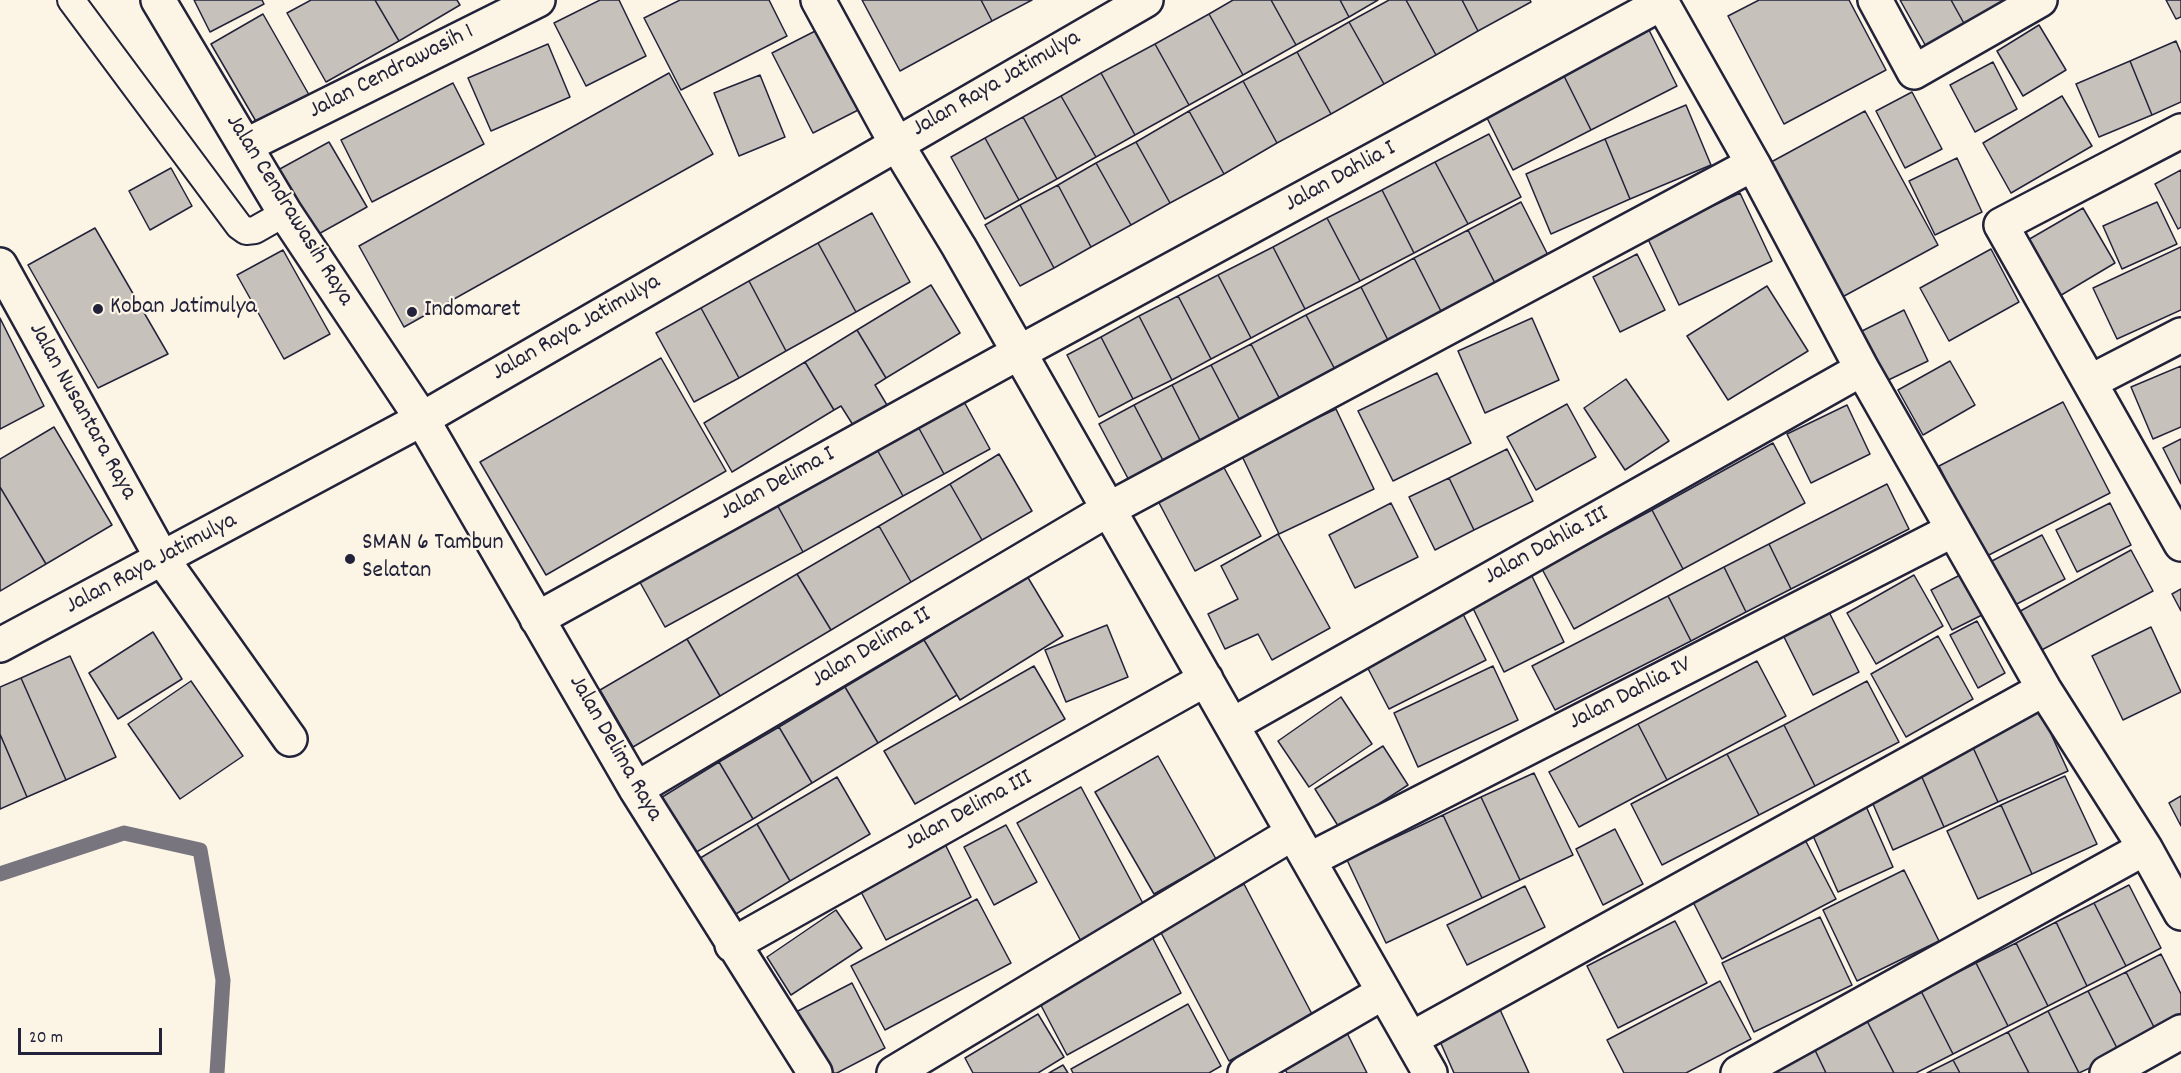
<!DOCTYPE html>
<html>
<head>
<meta charset="utf-8">
<style>
	body { margin:0 }
	#map { position:relative; width:2181px; height:1073px; overflow:hidden; background:#fcf5e5; font-family:Dekko,sans-serif }
	canvas { display:block }
	.scale { position:absolute; left:18px; top:1028px; width:144px; height:27px; box-sizing:border-box; border:3px solid #22223b; border-top:0; padding-left:8px; font-size:18px; line-height:21px; white-space:nowrap; color:#22223b; -webkit-text-stroke:4px #fcf5e5; paint-order:stroke }
</style>
</head>
<body>
<div id="map">
<canvas width="2181" height="1073"></canvas>
<div class="scale">20 m</div>
</div>
<script>
const ctx = document.querySelector('canvas').getContext('2d');
ctx.lineJoin = 'round';
function poly(rows) {
  const path = new Path2D();
  for (const r of rows) {
    path.moveTo(r[0], r[1]);
    for (let i = 2; i < r.length; i += 2) path.lineTo(r[i], r[i + 1]);
  }
  return path;
}
function trace(path, color, width, dash) {
  ctx.strokeStyle = color;
  ctx.lineWidth = width;
  ctx.lineCap = dash ? 'butt' : 'round';
  ctx.setLineDash(dash || []);
  ctx.stroke(path);
}
function fillPath(path, color) {
  ctx.fillStyle = color;
  ctx.fill(path, 'evenodd');
}
function label(font, color, halo, rows, align = 'center') {
  ctx.font = font + ' Dekko,sans-serif';
  ctx.lineWidth = 4.5;
  ctx.setLineDash([]);
  ctx.textBaseline = 'middle';
  ctx.strokeStyle = halo;
  ctx.fillStyle = color;
  for (const [text, x, y, turn = 0] of rows) {
    ctx.save();
    ctx.translate(x, y);
    ctx.rotate((+turn || 0) * Math.PI / 180);
    ctx.textAlign = isNaN(turn) ? turn : align;
    if (halo) ctx.strokeText(text, 0, 0);
    ctx.fillText(text, 0, 0);
    ctx.restore();
  }
}
const stream = poly([
	[0,874,124,833,200,850,223,980,217,1073]
]);
const building = poly([
	[194,0,262,0,264,4,210,32,194,0],
	[311,0,375,0,399,41,326,82,287,13,311,0],
	[375,0,457,0,460,5,399,41,375,0],
	[600,0,619,0,646,56,586,86,554,23,600,0],
	[680,0,769,0,787,36,681,90,644,18,680,0],
	[862,0,981,0,992,21,900,71,862,0],
	[981,0,1032,0,992,21,981,0],
	[1233,0,1271,0,1296,45,1243,75,1209,14,1233,0],
	[1271,0,1340,0,1349,17,1296,45,1271,0],
	[1340,0,1378,0,1349,17,1340,0],
	[1389,0,1406,0,1436,55,1384,84,1349,22,1389,0],
	[1406,0,1462,0,1478,31,1436,55,1406,0],
	[1462,0,1530,0,1531,2,1478,31,1462,0],
	[1759,0,1849,0,1886,70,1784,124,1728,16,1759,0],
	[1900,0,1951,0,1966,27,1928,50,1900,0],
	[1951,0,2003,0,2006,5,1966,27,1951,0],
	[2166,0,2181,0,2181,17,2176,19,2166,0],
	[263,14,312,100,261,130,211,44,263,14],
	[1209,14,1243,75,1189,105,1155,44,1209,14],
	[1349,22,1384,84,1331,114,1297,52,1349,22],
	[1645,22,1677,86,1591,130,1559,66,1645,22],
	[827,25,868,105,813,133,772,53,827,25],
	[2039,25,2066,70,2023,96,1997,51,2039,25],
	[2176,41,2181,53,2181,102,2152,115,2130,61,2176,41],
	[548,44,570,97,491,131,468,78,548,44],
	[1155,44,1189,105,1135,135,1101,73,1155,44],
	[1297,52,1331,114,1277,143,1243,81,1297,52],
	[2130,61,2152,115,2099,137,2076,84,2130,61],
	[1993,62,2017,109,1975,132,1950,85,1993,62],
	[1559,66,1591,130,1513,170,1481,106,1559,66],
	[669,73,713,154,404,327,359,246,669,73],
	[1101,73,1135,135,1096,157,1061,96,1101,73],
	[760,75,785,137,739,156,714,93,760,75],
	[1243,81,1277,143,1224,174,1189,111,1243,81],
	[453,83,484,144,372,202,341,140,453,83],
	[1912,92,1942,149,1905,168,1876,111,1912,92],
	[1061,96,1096,157,1057,179,1023,117,1061,96],
	[2062,96,2092,146,2011,193,1983,143,2062,96],
	[1686,105,1711,165,1630,199,1605,139,1686,105],
	[1189,111,1224,174,1170,203,1136,142,1189,111],
	[1865,111,1938,245,1835,301,1762,167,1865,111],
	[1023,117,1057,179,1019,200,985,138,1023,117],
	[1489,134,1521,197,1468,224,1435,162,1489,134],
	[985,138,1019,200,985,219,951,157,985,138],
	[1605,139,1630,199,1551,234,1526,174,1605,139],
	[329,142,367,207,315,236,278,170,329,142],
	[1136,142,1170,203,1131,225,1096,163,1136,142],
	[1957,158,1982,212,1935,235,1909,181,1957,158],
	[1435,162,1468,224,1414,253,1382,190,1435,162],
	[1096,163,1131,225,1091,247,1058,185,1096,163],
	[171,168,192,206,150,230,129,191,171,168],
	[2181,170,2181,227,2178,229,2155,184,2181,170],
	[1058,185,1091,247,1054,268,1020,205,1058,185],
	[1382,190,1414,253,1360,281,1327,218,1382,190],
	[1740,193,1772,261,1679,305,1647,237,1740,193],
	[1521,202,1553,265,1500,293,1468,230,1521,202],
	[2157,202,2177,244,2122,269,2103,226,2157,202],
	[1020,205,1054,268,1020,286,985,225,1020,205],
	[2083,208,2115,263,2053,300,2021,244,2083,208],
	[872,213,910,282,856,312,818,243,872,213],
	[1327,218,1360,281,1305,309,1273,247,1327,218],
	[95,228,168,354,98,388,28,265,95,228],
	[1468,230,1500,293,1446,321,1414,258,1468,230],
	[818,243,856,312,786,351,749,281,818,243],
	[1273,247,1305,309,1251,338,1218,275,1273,247],
	[2181,247,2181,310,2117,339,2093,288,2181,247],
	[1991,249,2019,302,1949,341,1920,288,1991,249],
	[283,250,330,334,284,359,237,275,283,250],
	[1637,254,1665,310,1620,332,1593,277,1637,254],
	[1414,258,1446,321,1393,350,1361,287,1414,258],
	[1218,275,1251,338,1211,359,1178,296,1218,275],
	[749,281,786,351,739,378,701,308,749,281],
	[931,285,960,333,886,378,857,330,931,285],
	[1767,286,1808,351,1728,400,1687,336,1767,286],
	[1361,287,1393,350,1339,377,1306,315,1361,287],
	[1178,296,1211,359,1172,380,1139,316,1178,296],
	[701,308,739,378,694,402,656,333,701,308],
	[1904,310,1928,361,1880,384,1856,334,1904,310],
	[1306,315,1339,377,1284,407,1251,344,1306,315],
	[1139,316,1172,380,1133,399,1101,337,1139,316],
	[0,318,44,406,0,429,0,318],
	[1532,318,1559,380,1485,413,1458,351,1532,318],
	[857,330,886,378,875,385,887,405,853,425,841,406,834,410,805,362,857,330],
	[1101,337,1133,399,1099,417,1067,355,1101,337],
	[1251,344,1284,407,1244,428,1211,365,1251,344],
	[661,358,726,471,546,575,480,462,661,358],
	[1950,361,1975,405,1923,435,1898,390,1950,361],
	[805,362,834,410,732,472,704,423,805,362],
	[1211,365,1244,428,1204,448,1172,385,1211,365],
	[2181,366,2181,427,2153,439,2131,387,2181,366],
	[1437,373,1471,443,1393,481,1358,411,1437,373],
	[1626,379,1669,441,1625,470,1584,408,1626,379],
	[1172,385,1204,448,1167,468,1134,405,1172,385],
	[962,398,990,449,944,474,916,423,962,398],
	[2063,402,2110,493,1985,557,1939,466,2063,402],
	[1567,404,1596,457,1536,490,1507,437,1567,404],
	[1134,405,1167,468,1132,486,1099,424,1134,405],
	[1847,405,1870,454,1811,483,1787,434,1847,405],
	[1336,409,1374,489,1279,534,1241,454,1336,409],
	[916,423,944,474,903,496,875,446,916,423],
	[54,427,112,525,46,564,0,487,0,459,54,427],
	[2181,439,2181,484,2163,448,2181,439],
	[1773,443,1805,503,1683,569,1652,510,1773,443],
	[875,446,903,496,803,552,775,501,875,446],
	[1507,449,1533,501,1474,530,1449,478,1507,449],
	[999,454,1032,511,982,540,950,484,999,454],
	[1222,464,1261,536,1195,571,1157,499,1222,464],
	[1449,478,1474,530,1435,550,1409,497,1449,478],
	[950,484,982,540,911,582,879,526,950,484],
	[1887,484,1909,529,1791,589,1769,544,1887,484],
	[0,487,46,564,0,591,0,487],
	[775,501,803,552,665,627,637,577,775,501],
	[1391,503,1418,557,1355,588,1329,535,1391,503],
	[2110,503,2131,545,2077,572,2056,530,2110,503],
	[1652,510,1683,569,1574,629,1542,569,1652,510],
	[879,526,911,582,831,630,797,574,879,526],
	[1278,534,1330,628,1272,660,1258,634,1225,649,1208,614,1238,599,1221,566,1278,534],
	[2042,535,2065,579,2011,607,1988,563,2042,535],
	[1769,544,1791,589,1746,612,1724,567,1769,544],
	[2131,550,2153,591,2036,653,2015,614,2131,550],
	[1724,567,1746,612,1691,641,1668,596,1724,567],
	[1528,568,1564,642,1504,672,1468,598,1528,568],
	[797,574,831,630,720,696,687,639,797,574],
	[1962,574,1984,614,1952,630,1931,590,1962,574],
	[1914,575,1943,626,1876,664,1847,613,1914,575],
	[1027,576,1063,636,960,700,924,640,1027,576],
	[2181,589,2181,611,2172,594,2181,589],
	[1668,596,1691,641,1555,710,1532,666,1668,596],
	[1460,608,1486,660,1389,709,1362,657,1460,608],
	[1828,610,1859,672,1813,695,1782,633,1828,610],
	[1977,621,2005,673,1978,688,1950,635,1977,621],
	[1107,625,1128,677,1066,702,1045,650,1107,625],
	[2151,627,2181,692,2123,720,2092,656,2151,627],
	[153,632,182,679,118,719,89,673,153,632],
	[1938,636,1973,699,1906,737,1871,674,1938,636],
	[687,639,720,696,633,747,600,690,687,639],
	[924,640,957,695,878,743,845,687,924,640],
	[70,656,116,757,66,780,21,678,70,656],
	[1757,661,1786,716,1667,780,1638,724,1757,661],
	[1034,666,1065,719,915,804,884,751,1034,666],
	[1493,666,1518,720,1418,767,1394,713,1493,666],
	[21,678,66,780,27,797,0,734,0,687,21,678],
	[191,681,243,756,180,799,128,724,191,681],
	[1867,681,1899,742,1815,786,1784,725,1867,681],
	[845,687,878,743,812,783,779,727,845,687],
	[1341,697,1372,744,1309,787,1278,741,1341,697],
	[2040,710,2068,771,1998,802,1970,741,2040,710],
	[1638,724,1667,780,1579,827,1549,772,1638,724],
	[1784,725,1815,786,1759,815,1727,754,1784,725],
	[779,727,812,783,753,819,719,762,779,727],
	[0,734,27,797,0,809,0,734],
	[1970,741,1998,802,1944,827,1917,766,1970,741],
	[1383,746,1408,785,1340,829,1315,789,1383,746],
	[1727,754,1759,815,1662,865,1631,804,1727,754],
	[1158,756,1216,859,1154,894,1095,792,1158,756],
	[719,762,753,819,693,854,659,799,719,762],
	[1917,766,1944,827,1893,850,1866,788,1917,766],
	[1534,773,1573,855,1520,880,1481,797,1534,773],
	[2065,776,2097,844,2032,874,2001,805,2065,776],
	[837,777,870,834,790,881,757,824,837,777],
	[1081,787,1146,909,1082,943,1017,823,1081,787],
	[2181,796,2181,826,2169,803,2181,796],
	[1481,797,1520,880,1482,898,1443,815,1481,797],
	[1865,804,1893,867,1838,892,1810,829,1865,804],
	[2001,805,2032,874,1978,899,1947,831,2001,805],
	[1443,815,1482,898,1386,943,1347,860,1443,815],
	[757,824,790,881,731,917,697,860,757,824],
	[1006,825,1037,882,994,905,964,847,1006,825],
	[1615,829,1643,884,1603,905,1576,849,1615,829],
	[1801,832,1836,899,1722,959,1688,892,1801,832],
	[944,842,971,897,886,940,858,886,944,842],
	[1904,870,1939,941,1857,981,1823,910,1904,870],
	[1244,884,1313,1016,1229,1061,1159,929,1244,884],
	[2129,885,2161,948,2126,966,2094,903,2129,885],
	[1525,886,1545,927,1467,965,1447,925,1525,886],
	[977,899,1011,963,885,1030,851,966,977,899],
	[2094,903,2126,966,2087,986,2056,922,2094,903],
	[836,910,862,948,791,995,767,957,836,910],
	[1820,917,1852,985,1754,1032,1722,963,1820,917],
	[1675,921,1707,983,1618,1028,1587,966,1675,921],
	[2056,922,2087,986,2048,1006,2016,943,2056,922],
	[1148,929,1181,993,1067,1055,1034,992,1148,929],
	[2016,943,2048,1006,2008,1026,1976,963,2016,943],
	[2161,954,2181,994,2181,1023,2158,1035,2126,972,2161,954],
	[1976,963,2008,1026,1953,1054,1921,991,1976,963],
	[2126,972,2158,1035,2120,1054,2088,991,2126,972],
	[1720,981,1751,1039,1686,1073,1624,1073,1607,1040,1720,981],
	[852,983,885,1048,837,1073,825,1073,794,1013,852,983],
	[1921,991,1953,1054,1916,1073,1894,1073,1866,1019,1921,991],
	[2088,991,2120,1054,2079,1073,2048,1011,2088,991],
	[1497,1003,1529,1073,1454,1073,1435,1030,1497,1003],
	[1188,1004,1221,1066,1209,1073,1073,1073,1071,1069,1188,1004],
	[2048,1011,2079,1073,2029,1073,2008,1032,2048,1011],
	[1038,1014,1064,1057,1038,1073,973,1073,965,1058,1038,1014],
	[1866,1019,1894,1073,1826,1073,1813,1046,1866,1019],
	[1344,1027,1367,1073,1287,1073,1280,1059,1344,1027],
	[2008,1032,2029,1073,1960,1073,1953,1060,2008,1032],
	[1813,1046,1826,1073,1760,1073,1813,1046],
	[1953,1060,1960,1073,1927,1073,1953,1060],
	[1063,1065,1068,1073,1049,1073,1063,1065]
]);
const service = poly([
	[71,0,239,226,246,231,255,230,285,213]
]);
const minor = poly([
	[158,0,285,213,422,419,636,789,815,1073],
	[818,0,896,143,959,247,1430,1073],
	[1875,0,1914,72,2040,0],
	[2181,131,2001,225,2181,544],
	[245,146,538,0],
	[0,265,163,560,290,739],
	[2090,382,2181,335],
	[537,619,998,364,1662,3,1753,164,1862,369,2044,689,2145,848,2181,913],
	[1232,725,1862,369],
	[636,789,1109,509,1753,164],
	[1309,860,1953,530],
	[732,945,1206,679],
	[1411,1039,2044,689],
	[894,1073,1293,833],
	[1245,1073,1384,992],
	[1738,1073,2145,848],
	[2107,1073,2181,1032]
]);
const secondary = poly([
	[0,645,422,419,1146,0]
]);
const markers = [
	[98,309,6,"#22223b"],
	[412,312,6,"#22223b"],
	[350,559,6,"#22223b"]
];
const streetNames = [
	["Jalan Cendrawasih 1",392,73,-27],
	["Jalan Raya Jatimulya",997,85,-30],
	["Jalan Dahlia I",1341,178,-29],
	["Jalan Cendrawasih Raya",288,211,58],
	["Jalan Raya Jatimulya",577,329,-30],
	["Jalan Nusantara Raya",81,412,61],
	["Jalan Delima I",778,485,-29],
	["Jalan Dahlia III",1547,547,-29],
	["Jalan Raya Jatimulya",152,565,-28],
	["Jalan Delima II",872,649,-31],
	["Jalan Dahlia IV",1631,695,-27],
	["Jalan Delima Raya",614,749,60],
	["Jalan Delima III",969,812,-29]
];
const poiNames = [
	["Koban Jatimulya",110,309],
	["Indomaret",424,312],
	["SMAN 6 Tambun",362,545],
	["Selatan",362,573]
];
trace(stream, '#78757e', 15);
fillPath(building, '#c6c1bb');
trace(building, '#22223b', 1.5);
trace(service, '#22223b', 30);
trace(minor, '#22223b', 38);
trace(secondary, '#22223b', 38);
trace(service, '#fcf5e5', 26);
trace(minor, '#fcf5e5', 33);
trace(secondary, '#fcf5e5', 33);
for (const [x, y, r, color] of markers) {
  const dot = new Path2D();
  dot.arc(x, y, r, 0, 2 * Math.PI);
  ctx.fillStyle = color;
  ctx.fill(dot);
  trace(dot, '#fcf5e5', 2);
}
label('24px', '#22223b', '#fcf5e5', streetNames);
label('24px', '#22223b', '#fcf5e5', poiNames, 'left');
</script>
</body>
</html>
